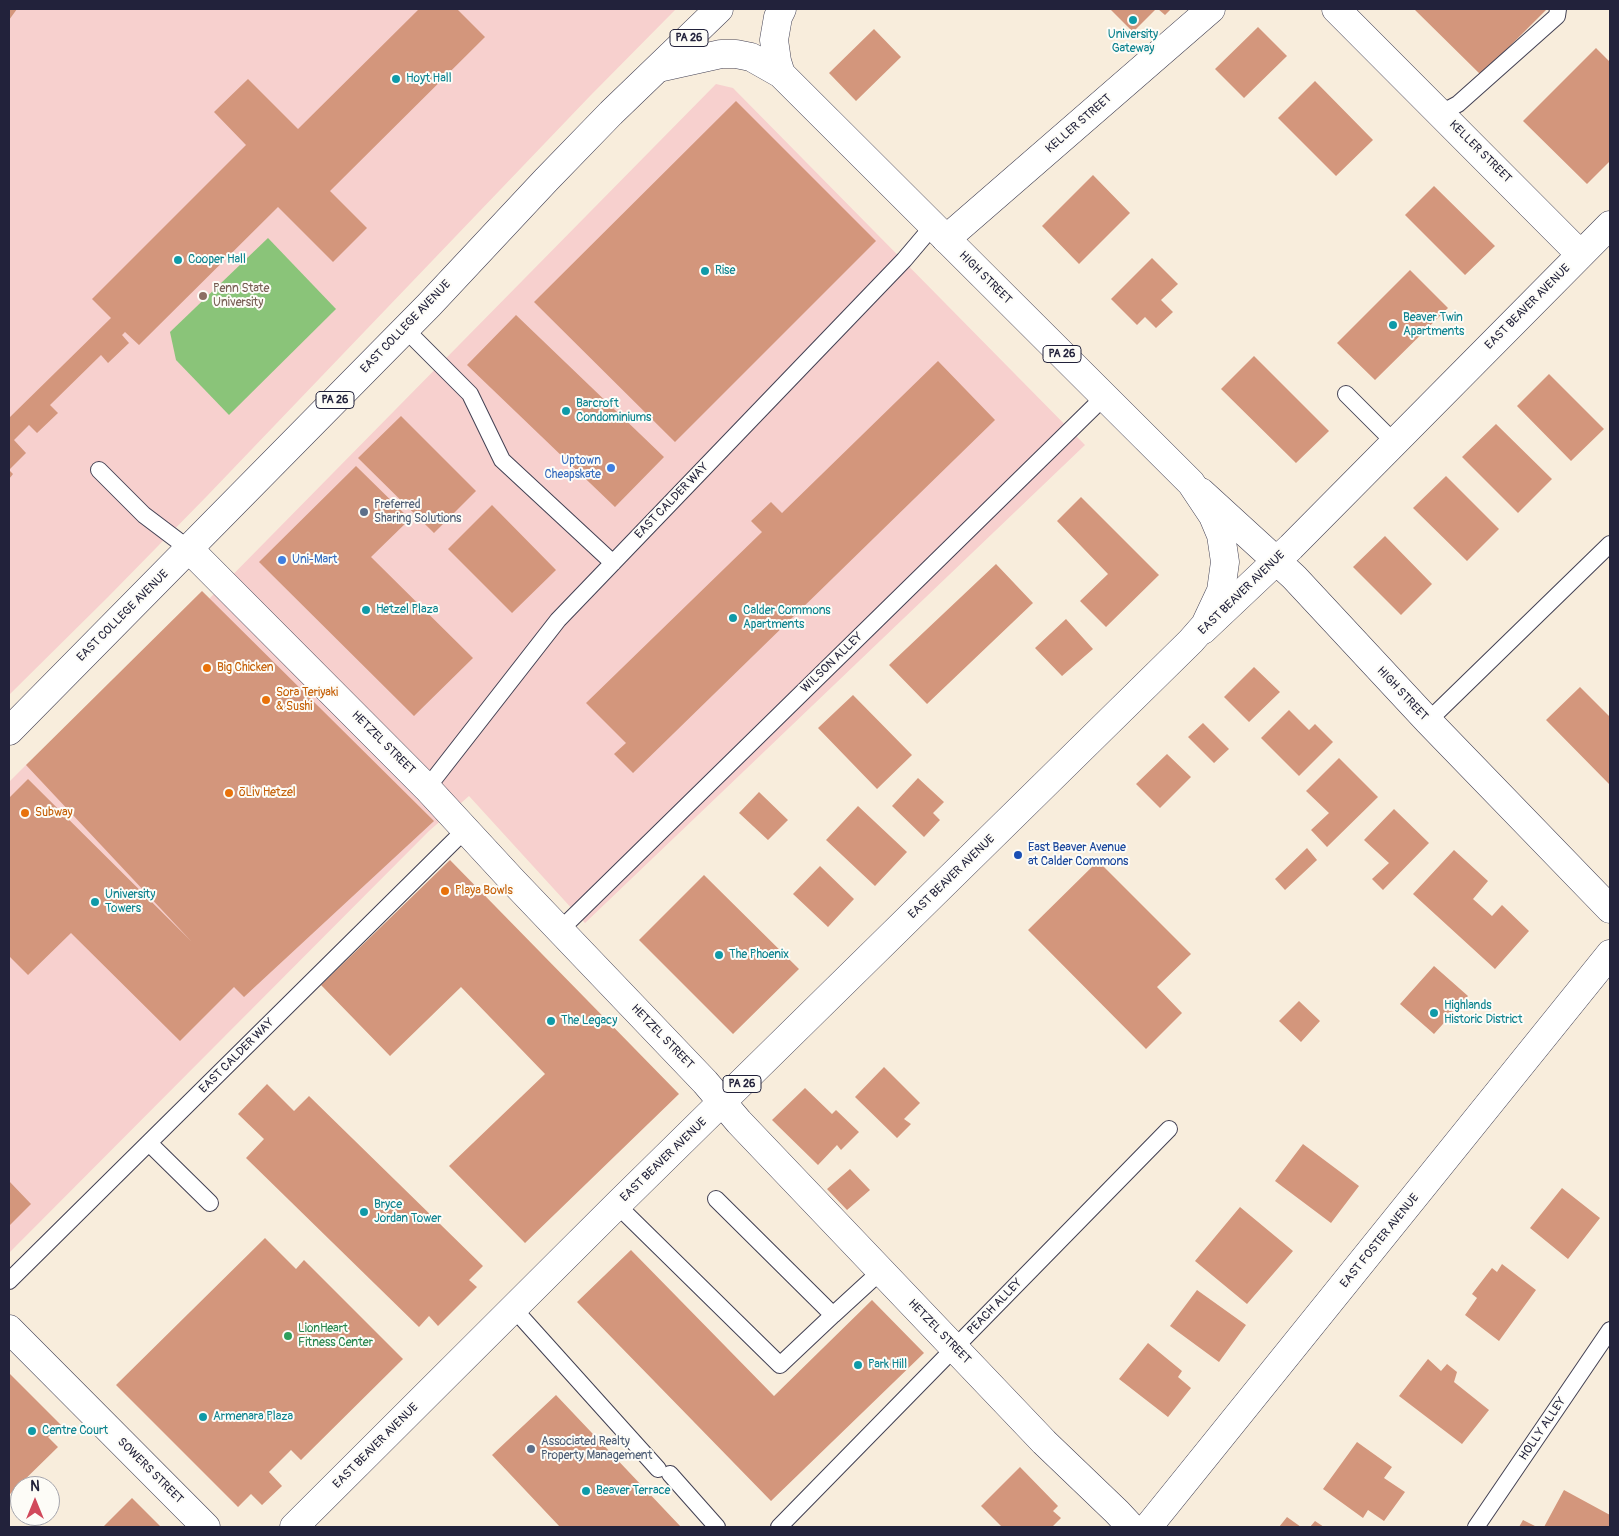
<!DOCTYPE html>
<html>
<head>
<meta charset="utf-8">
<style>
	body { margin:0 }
	#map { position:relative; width:1619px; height:1536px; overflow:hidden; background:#f8eddc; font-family:Pangolin,sans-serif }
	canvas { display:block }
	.frame { position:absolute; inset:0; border:10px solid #22223b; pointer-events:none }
	.north { position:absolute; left:10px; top:1476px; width:50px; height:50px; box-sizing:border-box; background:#fdfcf7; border:1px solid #a5a5ac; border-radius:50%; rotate:0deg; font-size:14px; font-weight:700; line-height:20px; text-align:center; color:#22223b }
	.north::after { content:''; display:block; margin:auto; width:18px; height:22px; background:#d1495b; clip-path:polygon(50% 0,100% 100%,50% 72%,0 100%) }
</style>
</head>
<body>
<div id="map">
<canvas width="1619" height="1536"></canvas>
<div class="frame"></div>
<div class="north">N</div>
</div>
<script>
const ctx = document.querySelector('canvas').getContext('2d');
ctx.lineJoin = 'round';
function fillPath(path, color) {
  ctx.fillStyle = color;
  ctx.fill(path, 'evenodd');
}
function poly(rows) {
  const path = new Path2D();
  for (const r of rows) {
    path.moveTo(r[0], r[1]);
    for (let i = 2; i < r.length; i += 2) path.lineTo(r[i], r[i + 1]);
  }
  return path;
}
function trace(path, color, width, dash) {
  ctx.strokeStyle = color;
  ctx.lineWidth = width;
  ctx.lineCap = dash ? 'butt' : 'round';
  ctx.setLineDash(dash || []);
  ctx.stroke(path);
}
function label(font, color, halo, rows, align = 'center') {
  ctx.font = font + ' Pangolin,sans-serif';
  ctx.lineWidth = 4;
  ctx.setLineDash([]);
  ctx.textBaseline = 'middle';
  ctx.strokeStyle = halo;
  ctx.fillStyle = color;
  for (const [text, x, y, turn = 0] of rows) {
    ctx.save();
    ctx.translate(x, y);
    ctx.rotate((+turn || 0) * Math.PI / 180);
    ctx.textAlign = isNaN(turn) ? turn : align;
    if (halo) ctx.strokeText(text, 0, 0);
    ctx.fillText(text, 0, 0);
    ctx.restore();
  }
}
const built = poly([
	[9,9,676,9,590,96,207,496,108,597,9,695],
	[716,84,733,88,1085,445,585,923,469,796,429,831,9,1253,9,782,26,765,203,605]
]);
const green = poly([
	[268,238,336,309,229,415,176,360,170,332]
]);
const building = poly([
	[9,9,17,9,9,20],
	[419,9,457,9,485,37,330,191,367,228,333,262,278,207,139,345,125,332,122,335,129,343,108,363,101,355,50,405,58,413,37,433,29,425,14,440,26,453,9,470,13,474,9,479,9,418,111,318,92,299,246,145,214,112,248,79,298,129],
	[1110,9,1156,9,1133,32],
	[1158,9,1171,9,1165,15],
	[1414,9,1547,9,1481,75],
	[1258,27,1287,56,1244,98,1215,69],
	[874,29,901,57,856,101,829,73],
	[1596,48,1610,62,1610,161,1587,184,1523,121],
	[1315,81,1373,140,1336,176,1278,118],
	[736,101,876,241,675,442,534,302],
	[1093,175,1130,213,1079,264,1042,226],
	[1434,186,1495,246,1465,275,1405,215],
	[1152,258,1178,284,1161,300,1173,312,1156,328,1145,317,1137,325,1111,299],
	[1410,270,1448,308,1375,380,1337,343],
	[516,315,664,457,615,507,467,365],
	[1254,356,1329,431,1296,463,1221,389],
	[938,361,995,420,633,773,614,754,626,743,586,703,762,532,751,521,771,502,782,513],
	[1549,374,1604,429,1571,461,1517,406],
	[401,416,476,491,434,533,358,458],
	[1496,424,1552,479,1518,513,1462,457],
	[356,466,410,519,371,557,473,658,414,716,259,562],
	[1446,476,1499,529,1467,561,1413,508],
	[1081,497,1159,575,1106,627,1080,601,1108,574,1057,521],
	[492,505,556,570,512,613,448,549],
	[1385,536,1432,584,1401,615,1353,567],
	[996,564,1033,603,927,704,889,665],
	[202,591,434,821,244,997,234,987,180,1041,71,933,28,975,9,956,9,798,28,779,191,941,26,765],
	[1066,619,1093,649,1062,676,1035,648],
	[1254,667,1280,692,1249,722,1224,697],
	[1580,687,1610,717,1610,785,1546,720],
	[853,695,912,755,877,789,818,728],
	[1289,710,1309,730,1315,724,1333,742,1299,776,1261,738],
	[1203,723,1229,749,1214,763,1188,737],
	[1167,754,1191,777,1160,808,1136,784],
	[1339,758,1378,797,1327,847,1311,830,1329,813,1306,791],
	[918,778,944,802,933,813,940,820,924,837,892,806],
	[759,792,788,820,768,840,739,813],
	[858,806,907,852,875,886,826,840],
	[1394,809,1429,843,1383,890,1372,879,1389,863,1364,840],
	[1307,848,1317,860,1285,890,1275,879],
	[1454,850,1488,881,1473,899,1492,916,1502,905,1529,931,1495,969,1413,894],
	[450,860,679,1094,525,1243,449,1166,545,1074,461,987,390,1056,321,985],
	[1098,861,1191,954,1157,987,1182,1013,1146,1049,1028,930],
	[820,866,854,899,828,927,793,894],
	[704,875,799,969,733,1034,639,940],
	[1434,966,1468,996,1434,1034,1400,1004],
	[1299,1001,1320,1021,1301,1042,1279,1021],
	[884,1067,920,1103,904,1119,911,1124,897,1138,855,1097],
	[267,1084,294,1111,309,1096,483,1266,469,1280,477,1287,438,1326,429,1316,419,1327,246,1158,264,1139,238,1114],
	[805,1088,832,1114,836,1110,859,1132,841,1150,837,1145,818,1165,772,1120],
	[1303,1144,1359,1186,1331,1223,1275,1181],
	[850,1169,870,1190,847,1210,827,1189],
	[9,1181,31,1204,9,1226],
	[1562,1188,1600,1218,1568,1259,1530,1228],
	[1240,1207,1293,1251,1247,1304,1195,1261],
	[265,1238,296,1269,304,1260,403,1359,301,1460,291,1450,269,1472,282,1486,262,1505,251,1494,238,1507,116,1385],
	[631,1250,774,1396,872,1300,924,1353,771,1501,577,1302],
	[1502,1264,1536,1290,1499,1341,1465,1315,1477,1298,1472,1294,1492,1268,1497,1272],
	[1197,1290,1246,1325,1219,1362,1170,1326],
	[1148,1343,1182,1371,1178,1377,1191,1388,1168,1417,1119,1379],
	[1428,1359,1441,1371,1447,1364,1457,1372,1454,1382,1489,1410,1462,1444,1399,1396],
	[10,1374,61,1425,48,1437,58,1447,9,1495],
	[556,1395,681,1527,560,1527,492,1455],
	[1357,1442,1392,1467,1384,1478,1405,1492,1384,1521,1368,1510,1363,1518,1323,1489],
	[1020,1467,1058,1506,1053,1511,1061,1518,1052,1527,1002,1527,981,1506],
	[1564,1490,1610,1515,1610,1527,1544,1527],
	[132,1498,161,1527,103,1527],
	[1287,1517,1301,1527,1279,1527],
	[1523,1520,1537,1527,1519,1527],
	[1315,1521,1324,1527,1310,1527]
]);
const lane = poly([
	[1441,113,1458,104,1557,16,1558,9],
	[405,329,470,394,502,460,613,563],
	[1346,394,1394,442],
	[99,470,144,515,189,549],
	[1428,721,1610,544],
	[427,788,558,620,904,260,932,227],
	[560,930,1104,397],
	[149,1143,210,1203],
	[617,1205,780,1365,833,1315,716,1199],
	[9,1281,465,830],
	[514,1309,658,1469],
	[833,1315,881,1271],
	[670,1474,717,1527],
	[779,1527,1169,1129],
	[1476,1527,1610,1330]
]);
const street = poly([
	[1336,9,1580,254],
	[946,239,1211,9],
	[1201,492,1294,577,1428,721,1610,909],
	[189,549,427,788,512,880,705,1082,739,1122,1044,1442,1117,1512,1131,1527],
	[1203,630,1291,547,1610,225],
	[9,1329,206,1527],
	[1148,1527,1610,954]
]);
const primary = poly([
	[781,74,777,61,774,40,778,17,782,9],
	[9,731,429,305,546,180,611,113,719,9],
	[294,1527,617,1205,1191,641,1205,625,1221,591,1225,562,1221,535,1213,516,1191,483,781,74,751,57,736,54,721,54,658,68]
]);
const markers = [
	[1133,20,5,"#0f9aa8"],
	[396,79,5,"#0f9aa8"],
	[178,260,5,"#0f9aa8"],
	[705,271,5,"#0f9aa8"],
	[203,296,5,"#8d6e63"],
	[1393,325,5,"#0f9aa8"],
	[566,411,5,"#0f9aa8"],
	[611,468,5,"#3f7fe0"],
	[364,512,5,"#5c6f8a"],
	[282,560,5,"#3f7fe0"],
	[366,610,5,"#0f9aa8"],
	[733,618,5,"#0f9aa8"],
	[207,668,5,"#e8710a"],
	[266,700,5,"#e8710a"],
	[229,793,5,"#e8710a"],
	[25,813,5,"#e8710a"],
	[1018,855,5,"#1a4fb4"],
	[445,891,5,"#e8710a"],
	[95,902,5,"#0f9aa8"],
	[719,955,5,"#0f9aa8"],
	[1434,1013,5,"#0f9aa8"],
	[551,1021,5,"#0f9aa8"],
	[364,1212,5,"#0f9aa8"],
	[288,1336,5,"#2e9e5b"],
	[858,1365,5,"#0f9aa8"],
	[203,1417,5,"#0f9aa8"],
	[32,1431,5,"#0f9aa8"],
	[531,1449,5,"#5c6f8a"],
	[586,1491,5,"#0f9aa8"]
];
const shields = [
	[689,38,38],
	[1062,354,38],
	[335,400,38],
	[742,1084,38]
];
const shieldNames = [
	["PA 26",689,38],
	["PA 26",1062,354],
	["PA 26",335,400],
	["PA 26",742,1084]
];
const cultureNames = [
	["University",1133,35,"center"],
	["Gateway",1133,49,"center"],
	["Hoyt Hall",406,79],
	["Cooper Hall",188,260],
	["Rise",715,271],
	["Beaver Twin",1403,318],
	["Apartments",1403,332],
	["Barcroft",576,404],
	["Condominiums",576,418],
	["Hetzel Plaza",376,610],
	["Calder Commons",743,611],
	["Apartments",743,625],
	["University",105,895],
	["Towers",105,909],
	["The Phoenix",729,955],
	["Highlands",1444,1006],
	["Historic District",1444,1020],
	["The Legacy",561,1021],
	["Bryce",374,1205],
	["Jordan Tower",374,1219],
	["Park Hill",868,1365],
	["Armenara Plaza",213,1417],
	["Centre Court",42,1431],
	["Beaver Terrace",596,1491]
];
const streetNames = [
	["KELLER STREET",1079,124,-41],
	["KELLER STREET",1480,152,45],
	["HIGH STREET",985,278,45],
	["EAST BEAVER AVENUE",1528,307,-45],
	["EAST COLLEGE AVENUE",406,327,-46],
	["EAST CALDER WAY",672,501,-46],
	["EAST BEAVER AVENUE",1242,593,-44],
	["EAST COLLEGE AVENUE",123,616,-45],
	["WILSON ALLEY",832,663,-44],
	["HIGH STREET",1402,694,47],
	["HETZEL STREET",383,743,45],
	["EAST BEAVER AVENUE",952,877,-44],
	["HETZEL STREET",662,1037,46],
	["EAST CALDER WAY",237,1056,-45],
	["EAST BEAVER AVENUE",664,1160,-44],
	["EAST FOSTER AVENUE",1380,1241,-51],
	["PEACH ALLEY",995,1307,-46],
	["HETZEL STREET",939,1332,46],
	["HOLLY ALLEY",1543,1429,-56],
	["EAST BEAVER AVENUE",376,1446,-45],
	["SOWERS STREET",150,1471,45]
];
const educationNames = [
	["Penn State",213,289],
	["University",213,303]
];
const shopNames = [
	["Uptown",601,461],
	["Cheapskate",601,475],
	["Uni-Mart",292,560,"left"]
];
const serviceNames = [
	["Preferred",374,505],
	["Sharing Solutions",374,519],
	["Associated Realty",541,1442],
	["Property Management",541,1456]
];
const foodNames = [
	["Big Chicken",217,668],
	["Sora Teriyaki",276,693],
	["& Sushi",276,707],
	["ōLiv Hetzel",239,793],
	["Subway",35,813],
	["Playa Bowls",455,891]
];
const transitNames = [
	["East Beaver Avenue",1028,848],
	["at Calder Commons",1028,862]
];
const leisureNames = [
	["LionHeart",298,1329],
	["Fitness Center",298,1343]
];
fillPath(built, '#f7d0ce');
fillPath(green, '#8ac479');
fillPath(building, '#d3967c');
trace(lane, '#424053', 18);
trace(street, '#424053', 29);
trace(primary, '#424053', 29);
trace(lane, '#fff', 16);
trace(street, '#fff', 28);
trace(primary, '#fff', 28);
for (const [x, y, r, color] of markers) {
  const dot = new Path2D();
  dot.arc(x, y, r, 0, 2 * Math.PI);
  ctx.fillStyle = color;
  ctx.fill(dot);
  trace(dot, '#fdfcf7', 2);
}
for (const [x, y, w] of shields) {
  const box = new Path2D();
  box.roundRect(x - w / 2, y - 8.5, w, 17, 4);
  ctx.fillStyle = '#fdfcf7';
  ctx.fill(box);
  trace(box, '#22223b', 1);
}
label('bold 11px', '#22223b', null, shieldNames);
label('12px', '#0d838f', '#fdfcf7', cultureNames, 'left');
label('12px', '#22223b', '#fdfcf7', streetNames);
label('12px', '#785e54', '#fdfcf7', educationNames, 'left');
label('12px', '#366cbe', '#fdfcf7', shopNames, 'right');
label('12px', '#4e5e75', '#fdfcf7', serviceNames, 'left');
label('12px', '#c56008', '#fdfcf7', foodNames, 'left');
label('12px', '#164399', '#fdfcf7', transitNames, 'left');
label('12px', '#27864d', '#fdfcf7', leisureNames, 'left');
</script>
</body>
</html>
